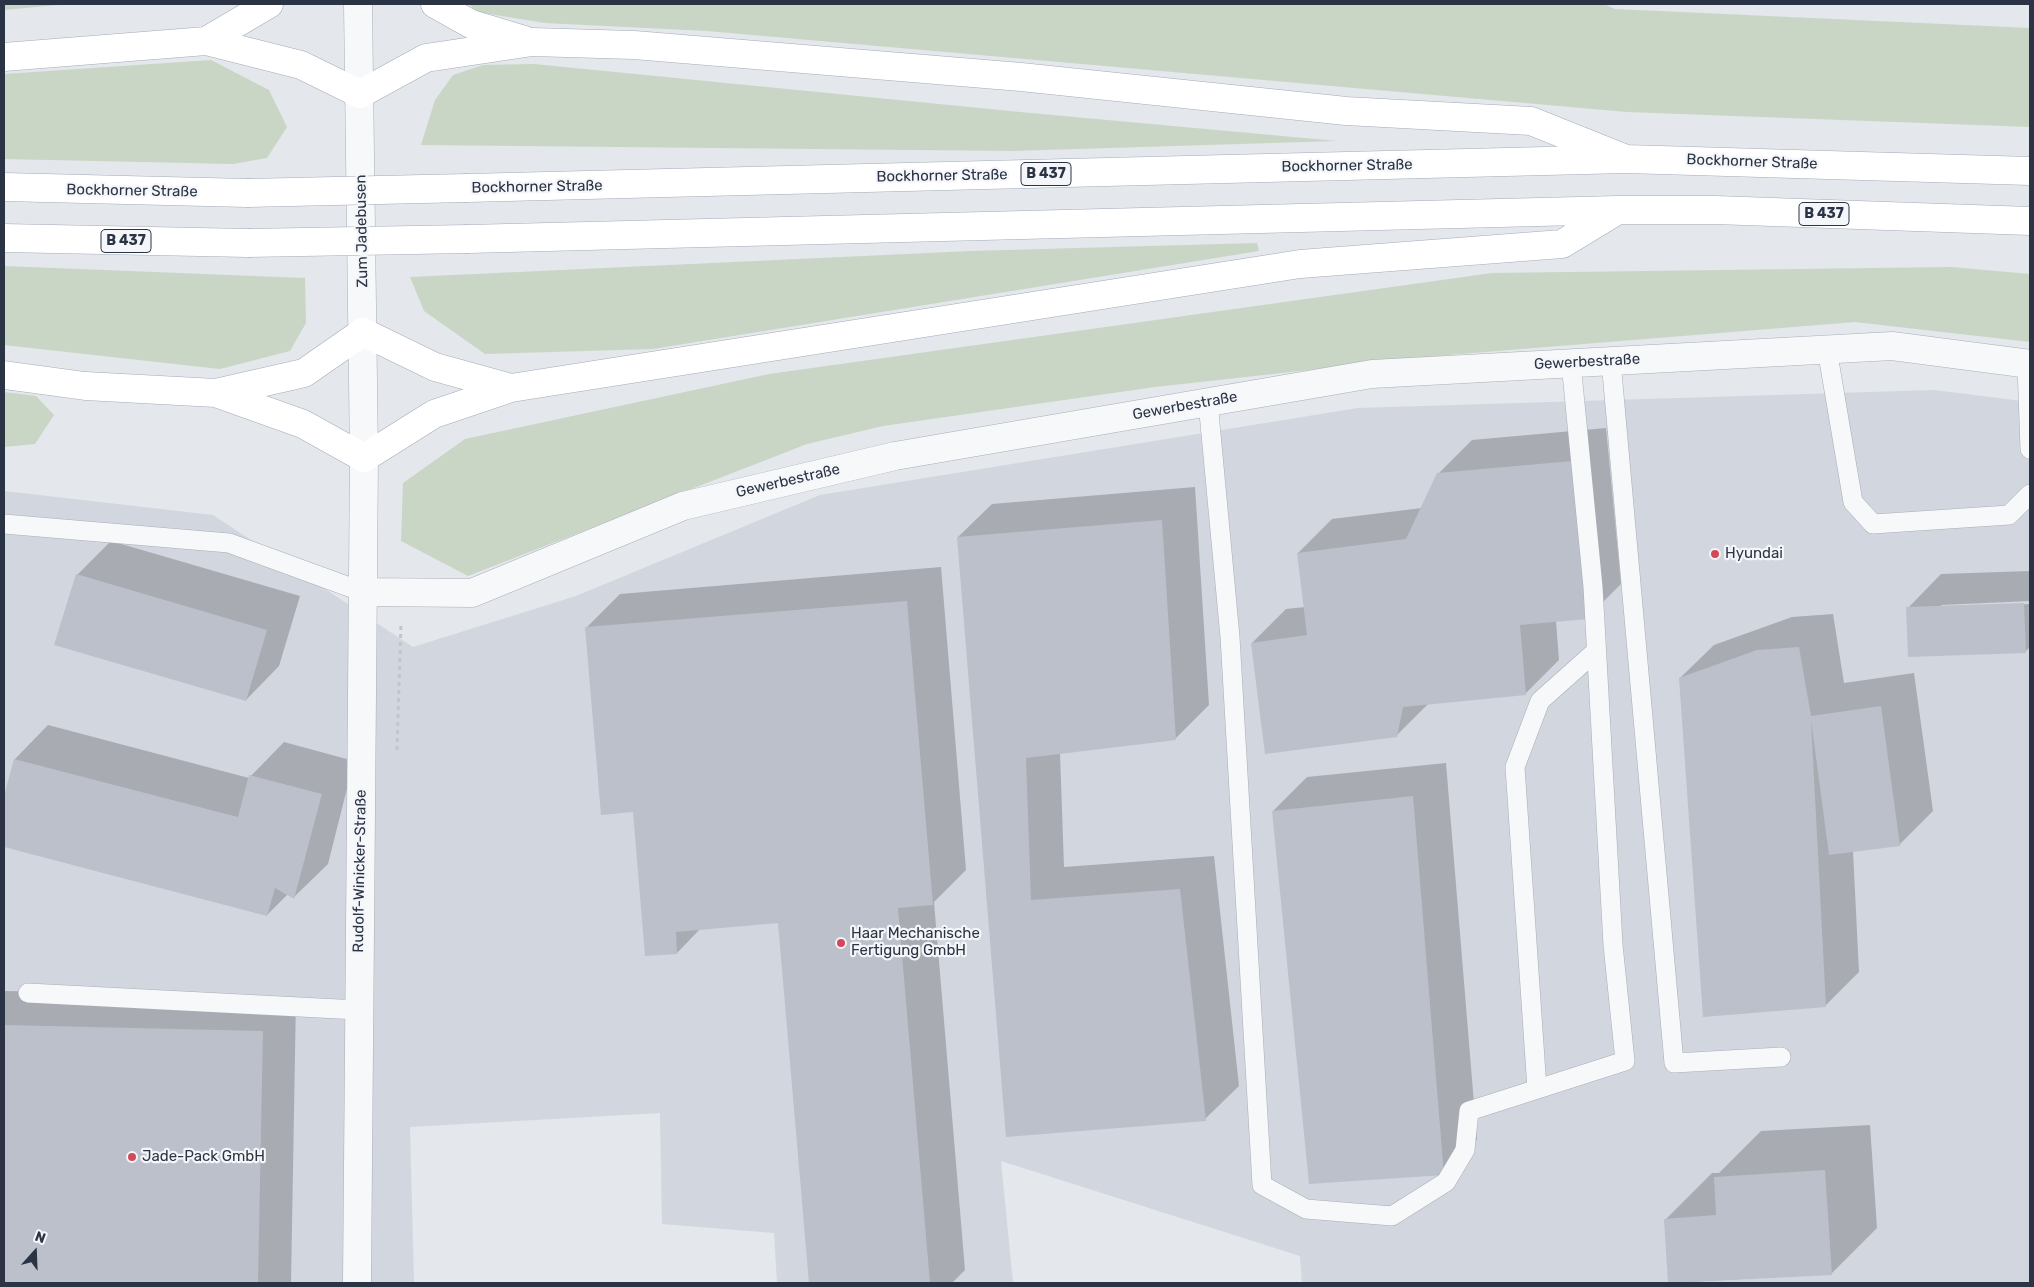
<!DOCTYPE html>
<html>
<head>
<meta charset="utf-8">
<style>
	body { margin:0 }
	#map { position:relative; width:2034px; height:1287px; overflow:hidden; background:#e4e7ec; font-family:Rubik,sans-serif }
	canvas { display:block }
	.frame { position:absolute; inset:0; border:5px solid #2b3445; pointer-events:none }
	.north { position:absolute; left:10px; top:1227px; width:50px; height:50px; -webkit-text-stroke:4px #f4f6f9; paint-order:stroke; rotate:20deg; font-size:14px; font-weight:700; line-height:20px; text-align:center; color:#2b3445 }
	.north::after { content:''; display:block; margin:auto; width:18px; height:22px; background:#2b3445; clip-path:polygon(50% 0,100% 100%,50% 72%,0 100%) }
</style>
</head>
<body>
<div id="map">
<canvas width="2034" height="1287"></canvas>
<div class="frame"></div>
<div class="north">N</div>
</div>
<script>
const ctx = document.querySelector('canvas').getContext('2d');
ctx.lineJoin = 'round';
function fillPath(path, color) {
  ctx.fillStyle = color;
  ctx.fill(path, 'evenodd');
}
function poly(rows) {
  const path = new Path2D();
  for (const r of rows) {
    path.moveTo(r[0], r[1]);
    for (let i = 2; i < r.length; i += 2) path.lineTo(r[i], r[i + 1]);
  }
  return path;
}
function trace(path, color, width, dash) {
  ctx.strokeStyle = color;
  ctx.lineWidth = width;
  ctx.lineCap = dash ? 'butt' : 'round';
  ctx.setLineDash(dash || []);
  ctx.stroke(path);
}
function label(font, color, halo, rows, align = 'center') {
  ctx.font = font + ' Rubik,sans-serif';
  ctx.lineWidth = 4.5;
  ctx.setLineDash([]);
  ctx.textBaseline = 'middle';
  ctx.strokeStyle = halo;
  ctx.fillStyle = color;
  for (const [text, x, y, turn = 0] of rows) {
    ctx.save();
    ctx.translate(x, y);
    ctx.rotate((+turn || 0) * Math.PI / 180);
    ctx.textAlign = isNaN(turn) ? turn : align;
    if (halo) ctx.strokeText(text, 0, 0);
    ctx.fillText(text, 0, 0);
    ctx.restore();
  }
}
const built = poly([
	[1934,390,2030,402,2030,1283,1302,1283,1300,1256,1001,1161,1013,1283,777,1283,774,1233,662,1224,660,1113,410,1127,414,1283,4,1283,4,491,213,515,413,647,576,596,820,495,1358,408]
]);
const green = poly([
	[4,4,69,4,4,10],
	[469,4,1604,4,1615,9,2030,28,2030,127,1627,112,707,31,545,23,477,12],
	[211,60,269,90,287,127,267,158,233,164,4,159,4,74],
	[534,64,1020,112,1337,141,1012,151,421,145,435,100,453,75,483,65],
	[1257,243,1259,251,653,349,485,354,424,311,410,277,971,251],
	[4,266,305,278,306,323,290,351,220,369,4,345],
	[1951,267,2030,274,2030,342,1855,322,1436,356,1155,387,883,426,807,444,468,576,401,541,403,483,465,439,769,374,1492,273],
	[4,392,36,396,54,415,35,444,4,447]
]);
const shadow = poly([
	[1606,428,1621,584,1587,618,1556,621,1559,660,1525,694,1429,703,1396,736,1252,643,1286,609,1305,607,1298,553,1332,519,1422,508,1438,474,1472,440],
	[1195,487,1209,705,1175,739,1060,753,1064,867,1214,856,1239,1086,1205,1119,1007,1135,958,537,992,504],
	[111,541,300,596,279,666,246,700,77,575],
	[941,567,966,870,934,902,965,1270,952,1283,810,1283,780,922,701,928,677,953,634,811,586,628,620,594],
	[2030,571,2030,601,1941,605,1941,607,2030,604,2030,647,2026,651,1908,608,1941,574],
	[1833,614,1844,683,1914,673,1933,811,1899,845,1853,851,1859,972,1825,1006,1680,678,1714,645,1792,617],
	[48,725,249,778,284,742,354,761,328,864,294,897,288,894,267,915,4,846,4,801,15,759],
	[1446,763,1477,1140,1444,1173,1273,811,1307,777],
	[4,991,296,997,291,1283,4,1283],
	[1870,1125,1877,1228,1831,1274,1670,1283,1666,1219,1712,1173,1719,1173,1761,1131]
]);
const building = poly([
	[1573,461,1588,619,1520,625,1526,695,1403,707,1397,737,1265,754,1251,643,1307,635,1297,553,1406,539,1437,473],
	[1162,520,1176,740,1026,758,1031,900,1180,889,1206,1121,1006,1137,957,537],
	[76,574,267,630,246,701,54,645],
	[907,601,933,905,898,908,930,1283,809,1283,778,923,676,932,677,954,645,956,633,812,601,815,585,627],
	[2024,603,2026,653,1908,657,1906,607],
	[1799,647,1811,716,1881,706,1900,846,1829,855,1811,720,1826,1007,1703,1017,1679,678,1757,650],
	[14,759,238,817,249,775,322,794,294,899,275,888,267,916,4,847,4,796],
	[1413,796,1444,1175,1309,1184,1272,811],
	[4,1025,263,1031,258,1283,4,1283],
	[1825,1170,1832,1275,1668,1283,1664,1219,1716,1215,1714,1177]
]);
const path = poly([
	[397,750,401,624]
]);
const service = poly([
	[1827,349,1853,502,1873,524,2009,515,2030,494],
	[1611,361,1674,1063,1781,1057],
	[2027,364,2030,449],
	[1208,402,1230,637,1262,1185,1306,1209,1392,1216,1446,1182,1465,1150,1469,1111,1625,1061,1613,945,1593,587,1571,363],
	[4,524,229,543,363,592],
	[28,993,358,1010],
	[1537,1089,1515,767,1540,701,1596,651]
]);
const minor = poly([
	[363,592,472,593,683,506,895,456,1372,374,1892,346,2030,364],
	[357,1283,364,458]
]);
const tertiary = poly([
	[358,4,364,458]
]);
const primary = poly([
	[435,4,471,24,524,40],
	[206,41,269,4],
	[4,57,206,41,301,65,360,94,426,58,532,42,634,45,1021,77,1346,111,1531,121,1626,159],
	[4,187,247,193],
	[467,188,1626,159,2030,171],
	[4,238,248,243],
	[468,239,1618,210,1715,210,2030,221],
	[4,375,85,386,216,393,303,424,364,458,434,414,511,388,1300,264,1562,244,1618,210],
	[216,393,304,373,363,332,435,367,511,388]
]);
const primaryBridge = poly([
	[247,193,467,188],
	[248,243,468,239]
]);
const markers = [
	[1715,554,5,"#d1495b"],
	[841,943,5,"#d1495b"],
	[132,1157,5,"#d1495b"]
];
const shields = [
	[1046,174,50],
	[1824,214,50],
	[126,241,50]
];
const shieldNames = [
	["B 437",1046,174],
	["B 437",1824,214],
	["B 437",126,241]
];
const streetNames = [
	["Bockhorner Straße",1752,162,2],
	["Bockhorner Straße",1347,166,-1],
	["Bockhorner Straße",942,176,-1],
	["Bockhorner Straße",537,187,-1],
	["Bockhorner Straße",132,191,1],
	["Zum Jadebusen",362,231,-91],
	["Gewerbestraße",1587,362,-3],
	["Gewerbestraße",1185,406,-10],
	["Gewerbestraße",788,481,-13],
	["Rudolf-Winicker-Straße",360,871,-89]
];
const poiNames = [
	["Hyundai",1725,554],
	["Haar Mechanische",851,934],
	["Fertigung GmbH",851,951],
	["Jade-Pack GmbH",142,1157]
];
fillPath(built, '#d2d6de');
fillPath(green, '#c9d6c5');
fillPath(shadow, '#0003');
fillPath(building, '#bbc0ca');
trace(service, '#a9aeb7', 20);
trace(minor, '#a9aeb7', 29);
trace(tertiary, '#a9aeb7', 29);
trace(primary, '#a3abb8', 29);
trace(path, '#c2c5cb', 3, [4, 4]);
trace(service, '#f7f8fa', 19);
trace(minor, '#f7f8fa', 28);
trace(tertiary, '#f7f8fa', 28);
trace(primary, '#fff', 28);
trace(primaryBridge, '#a3abb8', 29, []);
trace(primaryBridge, '#fff', 28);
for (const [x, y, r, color] of markers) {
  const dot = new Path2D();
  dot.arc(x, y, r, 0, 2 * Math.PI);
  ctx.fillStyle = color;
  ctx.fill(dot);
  trace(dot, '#f4f6f9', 2);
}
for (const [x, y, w] of shields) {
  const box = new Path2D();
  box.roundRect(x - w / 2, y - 11.5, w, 23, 4);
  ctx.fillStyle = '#f4f6f9';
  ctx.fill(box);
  trace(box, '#2b3445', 1);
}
label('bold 14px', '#2b3445', null, shieldNames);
label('15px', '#2b3445', '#f4f6f9', streetNames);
label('15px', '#2b3445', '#f4f6f9', poiNames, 'left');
</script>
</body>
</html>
